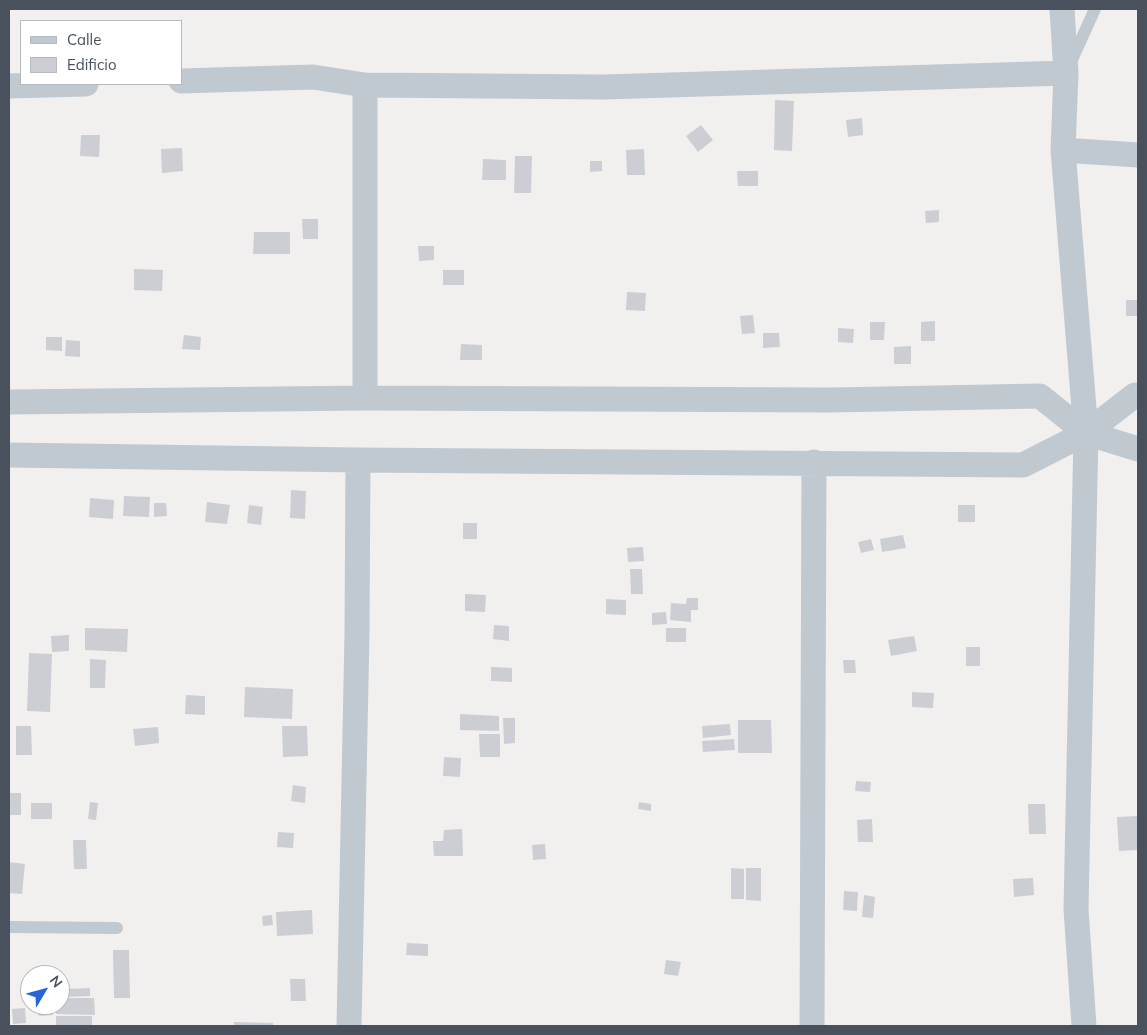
<!DOCTYPE html>
<html>
<head>
<meta charset="utf-8">
<style>
	body { margin:0 }
	#map { position:relative; width:1147px; height:1035px; overflow:hidden; background:#f2f0ef; font-family:Mulish,sans-serif }
	canvas { display:block }
	.frame { position:absolute; inset:0; border:10px solid #49515c; pointer-events:none }
	.legend { position:absolute; left:20px; top:20px; width:162px; height:65px; box-sizing:border-box; background:#fff; border:1px solid #b6b9be; margin:0; padding:6px 9px; list-style:none; font-size:15px; color:#49515c }
	.legend li { display:flex; align-items:center; gap:10px; height:25px }
	.legend b { width:25px; border:1px solid #b6b9be }
	.north { position:absolute; left:20px; top:965px; width:50px; height:50px; box-sizing:border-box; background:#fff; border:1px solid #b6b9be; border-radius:50%; rotate:53deg; font-size:14px; font-weight:700; line-height:20px; text-align:center; color:#49515c }
	.north::after { content:''; display:block; margin:auto; width:18px; height:22px; background:#2565d6; clip-path:polygon(50% 0,100% 100%,50% 72%,0 100%) }
</style>
</head>
<body>
<div id="map">
<canvas width="1147" height="1035"></canvas>
<div class="frame"></div>
<ul class="legend">
<li><b style="height:6px;background:#c1c9d0"></b>Calle</li>
<li><b style="height:14px;background:#cdced4"></b>Edificio</li>
</ul>
<div class="north">N</div>
</div>
<script>
const ctx = document.querySelector('canvas').getContext('2d');
ctx.lineJoin = 'round';
function fillPath(path, color) {
  ctx.fillStyle = color;
  ctx.fill(path, 'evenodd');
}
function poly(rows) {
  const path = new Path2D();
  for (const r of rows) {
    path.moveTo(r[0], r[1]);
    for (let i = 2; i < r.length; i += 2) path.lineTo(r[i], r[i + 1]);
  }
  return path;
}
function trace(path, color, width, dash) {
  ctx.strokeStyle = color;
  ctx.lineWidth = width;
  ctx.lineCap = dash ? 'butt' : 'round';
  ctx.setLineDash(dash || []);
  ctx.stroke(path);
}
const building = poly([
	[775,100,794,101,792,151,774,150],
	[862,118,863,135,848,137,846,120],
	[701,125,713,140,698,152,686,136],
	[81,135,100,135,99,157,80,156],
	[182,148,183,171,162,173,161,149],
	[644,149,645,175,627,175,626,150],
	[515,156,532,156,531,193,514,193],
	[483,159,506,160,506,180,482,180],
	[590,161,602,161,602,171,590,172],
	[737,171,758,171,758,186,738,186],
	[939,210,939,222,926,223,925,211],
	[302,219,318,219,318,239,303,239],
	[254,232,290,232,290,254,253,254],
	[418,246,434,246,434,260,419,261],
	[134,269,163,270,162,291,134,290],
	[443,270,464,270,464,285,443,285],
	[627,292,646,293,645,311,626,310],
	[1126,300,1138,300,1138,316,1126,316],
	[753,315,755,333,742,334,740,316],
	[935,321,935,341,921,341,921,322],
	[870,322,885,322,884,340,870,340],
	[838,328,854,329,853,343,838,342],
	[763,333,779,333,780,347,763,348],
	[184,335,201,337,200,350,182,349],
	[46,337,62,337,62,351,46,350],
	[66,340,80,341,80,357,65,356],
	[461,344,482,345,482,360,460,360],
	[911,346,911,364,894,364,894,347],
	[291,490,306,491,305,519,290,518],
	[124,496,150,497,149,517,123,516],
	[90,498,114,500,113,519,89,517],
	[207,502,230,505,227,524,205,522],
	[154,503,166,503,167,516,154,517],
	[249,505,263,507,261,525,247,523],
	[958,505,975,505,975,522,958,522],
	[463,523,477,523,477,539,463,539],
	[903,535,906,548,882,552,880,539],
	[871,539,874,550,861,553,858,542],
	[643,547,644,561,628,562,627,548],
	[630,569,642,569,643,594,631,594],
	[465,594,486,595,485,612,465,611],
	[687,598,698,598,698,610,691,610,691,622,670,620,671,603,686,604],
	[606,599,626,600,626,615,606,614],
	[666,612,667,624,652,625,652,613],
	[494,625,509,626,509,641,493,639],
	[85,628,128,629,127,652,85,650],
	[666,628,686,628,686,642,666,642],
	[69,635,69,651,52,652,51,636],
	[914,636,917,651,891,656,888,640],
	[966,647,980,647,980,666,966,666],
	[29,653,52,654,50,712,27,711],
	[90,659,106,660,105,688,90,688],
	[843,660,855,660,856,673,844,673],
	[491,667,512,668,512,682,491,681],
	[245,687,293,689,292,719,244,717],
	[912,692,934,693,933,708,912,707],
	[186,695,205,696,205,715,185,714],
	[460,714,499,716,499,731,460,730],
	[503,718,515,718,515,743,504,744],
	[738,720,771,720,772,753,738,753],
	[730,724,731,735,703,738,702,726],
	[16,726,31,726,32,755,16,755],
	[282,726,307,726,308,756,283,757],
	[158,727,159,743,135,746,133,729],
	[479,734,500,734,500,757,480,757],
	[734,739,735,750,703,752,702,741],
	[444,757,461,758,460,777,443,776],
	[856,781,871,782,870,792,855,791],
	[293,785,306,787,305,803,291,801],
	[9,793,21,793,21,815,9,815],
	[90,802,98,803,96,820,88,819],
	[639,802,651,804,651,811,638,809],
	[31,803,52,803,52,819,31,819],
	[1028,804,1045,804,1046,834,1029,834],
	[1138,816,1138,850,1119,851,1117,817],
	[872,819,873,842,858,842,857,820],
	[462,829,463,856,434,856,433,841,443,841,444,830],
	[278,832,294,833,293,848,277,847],
	[73,840,86,840,87,869,74,869],
	[545,844,546,859,533,860,532,845],
	[9,862,25,864,22,894,9,893],
	[731,868,744,869,744,899,731,899],
	[746,868,761,868,761,901,746,900],
	[1033,878,1034,895,1014,897,1013,879],
	[844,891,858,892,857,911,843,910],
	[864,895,875,897,873,918,862,917],
	[312,910,313,934,277,936,276,912],
	[272,915,273,925,263,926,262,916],
	[407,943,428,944,428,956,406,955],
	[113,950,129,950,130,998,114,998],
	[666,960,681,962,678,976,664,974],
	[290,979,305,979,306,1001,291,1001],
	[90,988,90,996,65,997,65,989],
	[60,998,94,998,95,1015,56,1014,56,1005,60,1005],
	[38,1005,52,1005,53,1015,39,1016],
	[25,1008,26,1023,13,1024,12,1009],
	[56,1016,92,1016,92,1026,56,1026],
	[234,1022,273,1023,273,1026,234,1026]
]);
const service = poly([
	[1070,64,1095,9],
	[9,927,117,928]
]);
const minor = poly([
	[1062,9,1066,73,1063,150,1086,433,1076,909,1084,1026],
	[181,81,313,77,365,85,604,87,1066,73],
	[9,86,86,84],
	[1063,150,1138,155],
	[365,398,365,85],
	[9,402,365,398,831,400,1040,396,1086,433,1138,449],
	[9,455,358,460,1023,465,1086,433,1135,395,1138,395],
	[349,1026,357,633,358,460],
	[812,1026,814,462]
]);
fillPath(building, '#cdced4');
trace(service, '#c1c9d0', 12);
trace(minor, '#c1c9d0', 25);
</script>
</body>
</html>
